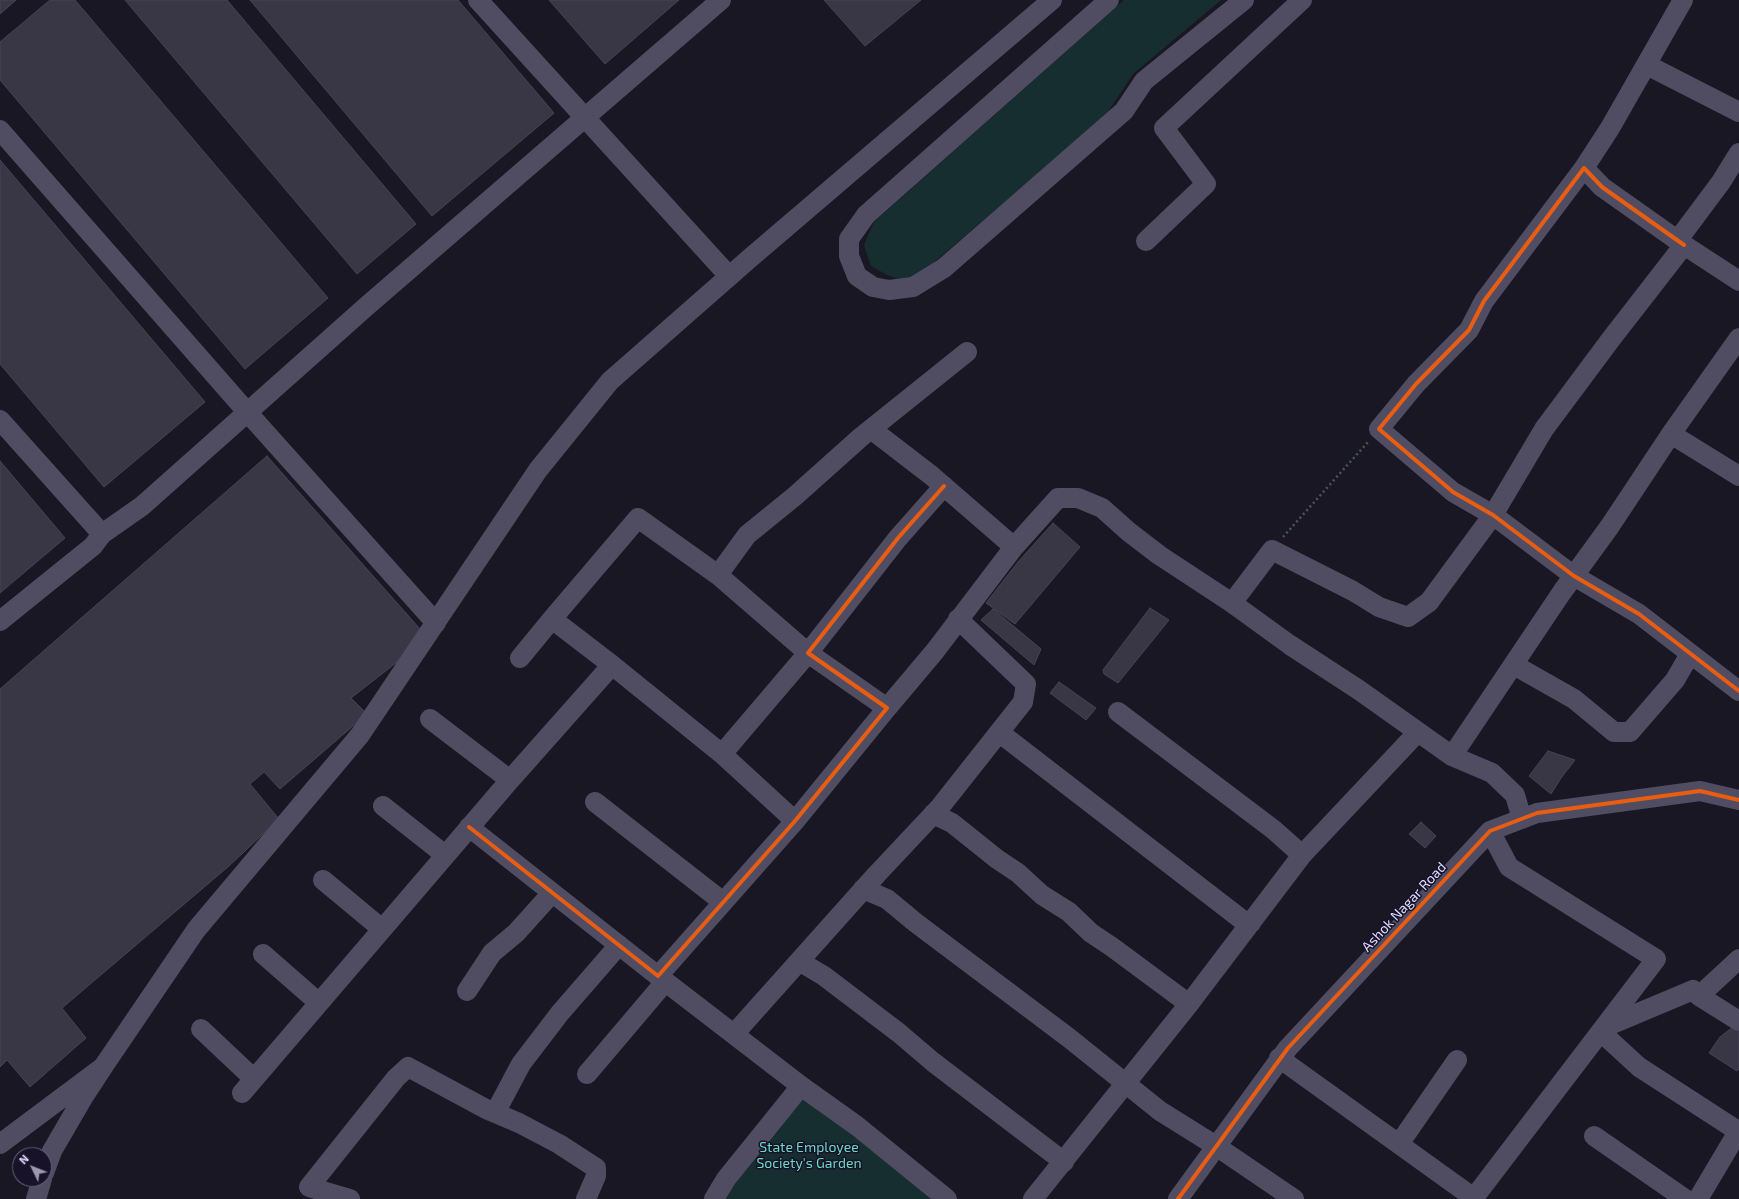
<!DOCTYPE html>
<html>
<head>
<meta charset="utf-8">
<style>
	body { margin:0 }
	#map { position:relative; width:1739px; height:1199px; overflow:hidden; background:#1a1724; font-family:"Exo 2",sans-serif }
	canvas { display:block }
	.north { position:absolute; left:12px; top:1147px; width:40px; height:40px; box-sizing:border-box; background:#171229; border:1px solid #68637e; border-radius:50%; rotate:313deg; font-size:11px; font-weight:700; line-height:16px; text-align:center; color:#e1dcfd }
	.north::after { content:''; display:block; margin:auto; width:14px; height:18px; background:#9b97b1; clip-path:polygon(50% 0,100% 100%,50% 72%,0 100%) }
</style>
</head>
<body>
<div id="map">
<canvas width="1739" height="1199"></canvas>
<div class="north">N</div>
</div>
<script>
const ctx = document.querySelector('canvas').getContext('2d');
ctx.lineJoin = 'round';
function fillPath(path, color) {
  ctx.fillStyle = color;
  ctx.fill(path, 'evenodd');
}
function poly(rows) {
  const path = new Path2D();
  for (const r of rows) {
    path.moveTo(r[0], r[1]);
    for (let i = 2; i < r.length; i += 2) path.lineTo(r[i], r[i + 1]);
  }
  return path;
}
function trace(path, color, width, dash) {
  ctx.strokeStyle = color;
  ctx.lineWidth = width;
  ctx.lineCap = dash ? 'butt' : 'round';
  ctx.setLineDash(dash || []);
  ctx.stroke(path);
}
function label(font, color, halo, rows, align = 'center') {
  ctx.font = font + ' "Exo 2",sans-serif';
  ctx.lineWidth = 3;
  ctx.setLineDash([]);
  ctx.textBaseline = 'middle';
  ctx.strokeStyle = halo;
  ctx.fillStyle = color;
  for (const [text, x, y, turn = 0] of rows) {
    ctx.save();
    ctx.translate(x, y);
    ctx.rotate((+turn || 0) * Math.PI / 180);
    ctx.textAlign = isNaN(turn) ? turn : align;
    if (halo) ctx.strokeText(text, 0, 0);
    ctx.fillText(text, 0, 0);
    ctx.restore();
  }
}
const green = poly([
	[1124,0,1221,0,1133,74,1105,116,932,264,904,281,887,275,871,266,864,245,874,222],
	[801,1094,933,1199,723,1199]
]);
const building = poly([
	[0,0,16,0,0,14,0,0],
	[50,0,75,0,328,298,245,369,0,80,0,42,50,0],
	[125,0,227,0,416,224,357,274,125,0],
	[250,0,458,0,554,113,432,216,250,0],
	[549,0,679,0,605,64,549,0],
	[824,0,921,0,865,46,824,0],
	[0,160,205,402,104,487,0,364,0,160],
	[267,456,428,638,351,698,367,714,280,789,264,772,250,784,279,819,229,866,62,1008,86,1038,30,1087,7,1060,0,1067,0,689,267,456],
	[0,461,65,538,0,593,0,461],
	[1053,523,1080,547,1015,624,986,603,1018,562,1053,523],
	[1150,608,1169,620,1118,683,1104,674,1103,670,1150,608],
	[993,609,1041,649,1034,665,981,620,993,609],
	[1059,682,1096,708,1086,720,1050,693,1059,682],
	[1548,751,1575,760,1561,778,1551,794,1529,776,1548,751],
	[1421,822,1436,836,1425,848,1409,834,1421,822],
	[1733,1027,1739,1030,1739,1069,1737,1071,1709,1053,1720,1037,1733,1027]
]);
const path = poly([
	[1283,537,1368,442]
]);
const minor = poly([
	[478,0,729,276],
	[1109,0,866,215,849,239,849,256,857,276,873,287,889,290,913,287,944,268,1124,111,1144,81,1244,0],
	[1647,65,1739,112],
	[0,130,248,413,436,623],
	[1584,168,1610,128,1683,0],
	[1146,241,1206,184,1164,128,1302,0],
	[1677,241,1721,182,1739,153],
	[1684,245,1602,187,1584,168,1484,301,1469,330,1416,384,1379,429,1453,492,1493,515,1574,576,1639,614,1739,691],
	[0,420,102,534],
	[871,429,932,476,1014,547,935,651,887,708],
	[1671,434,1739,338],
	[1014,547,1058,498,1078,498,1102,508,1129,532,1159,555,1232,603,1290,645,1359,690,1452,756,1492,773,1515,795,1522,819],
	[718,575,747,535,795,496,861,437,967,352],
	[1232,603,1272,550,1353,591,1379,607,1408,617,1429,602,1493,515,1544,429,1611,339,1684,245,1739,281],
	[0,621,93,546,102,534,142,506,368,305,721,0],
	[520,658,552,619,638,518,718,575,808,653,722,754,612,665,552,619],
	[1514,665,1574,699,1614,732,1630,732,1675,680,1690,654],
	[1118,712,1274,830,1302,855],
	[1000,733,1241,919,1251,923],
	[722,754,795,821],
	[1452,756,1562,592,1610,526,1671,434,1739,476],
	[510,780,612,665],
	[595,802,723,902],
	[383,806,445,855],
	[933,814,952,823,997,859,1018,873,1042,895,1069,912,1091,933,1112,947,1189,1004],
	[469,827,658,976,795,821,887,708,808,653,898,538,944,486],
	[323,880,382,929],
	[863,889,887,899,916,923,1069,1038,1160,1111,1216,1146,1294,1199],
	[263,954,319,1003],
	[799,961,824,976,899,1033,933,1062,1064,1162],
	[658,976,801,1086,857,1126,947,1199],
	[467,991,492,953,516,933,552,893],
	[1699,996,1739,1021],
	[1605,1027,1693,990,1699,996,1739,959],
	[201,1029,254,1079],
	[1601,1032,1639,1067,1738,1131],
	[734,1034,877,874,940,807,1023,702,1026,684,958,619],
	[1279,1058,1474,1198],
	[103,1067,196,930,360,735,538,470,610,381,749,259,1052,0],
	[587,1074,665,982],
	[242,1093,510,780,430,719],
	[495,1113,521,1064,560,1013,619,945],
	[1594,1136,1685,1199],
	[0,1144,103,1067,84,1096,52,1151,44,1173],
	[1399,1144,1457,1060],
	[36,1199,42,1179],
	[350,1199,309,1187,396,1078,408,1067,486,1109,519,1123,559,1144,596,1168,596,1176,586,1199],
	[714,1199,726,1179,801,1086],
	[1033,1199,1189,1004,1302,855,1417,733],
	[1178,1199,1288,1048,1490,831,1537,813,1700,791,1739,800],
	[1473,1199,1656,959,1509,867,1490,831],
	[1698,1199,1739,1130]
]);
const cycleway = poly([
	[1684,245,1602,187,1584,168,1484,301,1469,330,1416,384,1379,429,1453,492,1493,515,1574,576,1639,614,1739,691],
	[469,827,658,976,795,821,887,708,808,653,898,538,944,486],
	[1178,1199,1288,1048,1490,831,1537,813,1700,791,1739,800]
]);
const streetNames = [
	["Ashok Nagar Road",1404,907,-47]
];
const parkNames = [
	["State Employee",809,1147],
	["Society's Garden",809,1163]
];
fillPath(green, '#172e30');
fillPath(building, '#393645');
trace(building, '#474356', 1);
trace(path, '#4a5562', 2.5, [2, 3]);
trace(minor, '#504d63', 20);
trace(cycleway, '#e95d12', 4);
label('14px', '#e1dcfd', '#171229', streetNames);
label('14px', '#6cd9c2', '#171229', parkNames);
</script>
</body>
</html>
